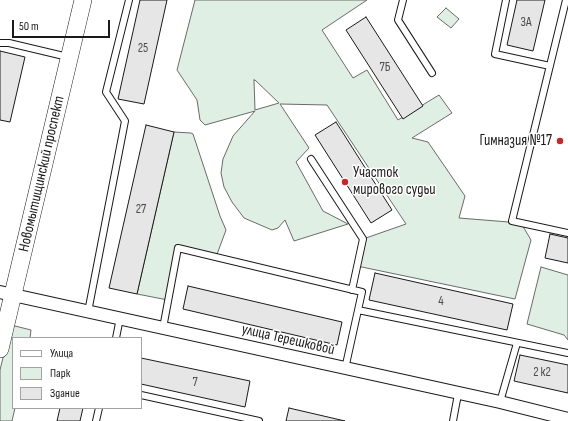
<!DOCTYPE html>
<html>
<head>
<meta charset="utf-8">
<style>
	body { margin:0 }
	#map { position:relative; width:568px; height:421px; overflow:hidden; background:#fff; font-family:"Sofia Sans Condensed",sans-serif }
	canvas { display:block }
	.legend { position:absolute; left:12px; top:337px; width:130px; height:72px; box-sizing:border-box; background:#fff; border:1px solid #a3a3a3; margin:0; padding:5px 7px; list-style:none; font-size:12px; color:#1a1a1a }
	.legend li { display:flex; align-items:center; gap:8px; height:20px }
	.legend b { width:20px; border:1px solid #a3a3a3 }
	.scale { position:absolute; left:12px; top:20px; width:98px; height:18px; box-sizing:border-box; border:2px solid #1a1a1a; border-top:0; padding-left:5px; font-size:12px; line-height:14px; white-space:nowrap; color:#1a1a1a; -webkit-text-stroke:3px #fff; paint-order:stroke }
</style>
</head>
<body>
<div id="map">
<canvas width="568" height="421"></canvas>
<ul class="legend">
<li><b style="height:5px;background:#fff"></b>Улица</li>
<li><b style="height:11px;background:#e0efe3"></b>Парк</li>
<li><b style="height:11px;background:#e6e6e6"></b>Здание</li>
</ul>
<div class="scale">50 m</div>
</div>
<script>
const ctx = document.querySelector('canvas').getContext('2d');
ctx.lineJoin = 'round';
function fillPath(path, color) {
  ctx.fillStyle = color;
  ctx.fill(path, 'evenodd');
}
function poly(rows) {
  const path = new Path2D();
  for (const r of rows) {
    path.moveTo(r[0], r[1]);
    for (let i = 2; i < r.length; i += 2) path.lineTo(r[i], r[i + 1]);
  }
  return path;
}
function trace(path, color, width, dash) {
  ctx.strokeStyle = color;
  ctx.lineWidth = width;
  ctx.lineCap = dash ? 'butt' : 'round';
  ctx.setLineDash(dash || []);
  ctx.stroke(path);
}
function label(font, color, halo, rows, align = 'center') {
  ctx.font = font + ' "Sofia Sans Condensed",sans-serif';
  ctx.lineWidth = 3;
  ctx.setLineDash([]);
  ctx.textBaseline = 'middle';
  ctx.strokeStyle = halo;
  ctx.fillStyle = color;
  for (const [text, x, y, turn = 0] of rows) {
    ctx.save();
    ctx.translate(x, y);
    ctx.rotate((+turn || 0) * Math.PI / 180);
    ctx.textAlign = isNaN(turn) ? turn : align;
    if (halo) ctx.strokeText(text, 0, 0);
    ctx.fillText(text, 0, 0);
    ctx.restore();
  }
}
const green = poly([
	[195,0,367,0,322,30,353,78,367,70,398,120,439,95,452,113,412,138,428,142,465,196,459,218,521,223,531,240,515,299,357,266,363,239,406,224,327,105,280,104,309,148,296,162,323,211,348,224,294,241,285,220,278,228,272,230,244,218,232,202,224,187,221,173,223,159,233,136,255,111,205,125,200,120,197,100,177,70,195,0],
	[254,80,255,80,279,103,255,110,254,80],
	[446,8,459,19,451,28,437,17,446,8],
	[174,132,191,133,193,134,220,216,226,230,216,257,178,248,168,300,137,294,174,132],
	[541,267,568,275,568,340,564,335,527,324,541,267],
	[11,325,31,330,30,338,13,338,13,408,15,408,12,421,0,421,0,370,11,325]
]);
const building = poly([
	[140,0,167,0,144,104,118,99,140,0],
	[517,0,545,0,533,51,507,45,517,0],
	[366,17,423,106,403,119,346,30,366,17],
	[0,51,25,57,10,122,0,120,0,51],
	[336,122,392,210,371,223,315,135,336,122],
	[146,125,174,132,137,294,109,288,146,125],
	[550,234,568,238,568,263,545,258,550,234],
	[375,273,513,304,507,330,369,300,375,273],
	[188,286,342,322,337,345,183,309,188,286],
	[520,355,568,365,568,393,514,381,520,355],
	[141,358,250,381,245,407,141,384,141,358],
	[60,408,83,408,80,421,57,421,60,408],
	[289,408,345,421,286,421,289,408]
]);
const service = poly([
	[403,0,398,20,432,73],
	[506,0,495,54,550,66],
	[566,0,512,221,568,233],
	[0,43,9,43,68,57],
	[311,159,363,239,352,290],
	[358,310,568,353],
	[88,312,125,121,106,92,129,0],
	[163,328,178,248,362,292,345,369],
	[116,338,120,318],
	[141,395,259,421],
	[500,402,517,343],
	[96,421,99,408],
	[453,421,458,394]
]);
const minor = poly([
	[0,292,500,402,568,419]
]);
const secondary = poly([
	[0,349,83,0]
]);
const markers = [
	[560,141,4,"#c62828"],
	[345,182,4,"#c62828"]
];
const numberNames = [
	["3А",526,23],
	["25",143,49],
	["7Б",385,68],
	["27",141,210],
	["4",441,302],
	["2 к2",542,373],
	["7",195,383]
];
const poiNames = [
	["Гимназия №17",552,141],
	["Участок",353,173,"left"],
	["мирового судьи",353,190,"left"]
];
const streetNames = [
	["Новомытищинский проспект",42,174,-77],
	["улица Терешковой",288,340,13]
];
fillPath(green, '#e0efe3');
trace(green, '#6a6a6a', 1);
fillPath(building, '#e6e6e6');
trace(building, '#1a1a1a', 1);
trace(service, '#1a1a1a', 8);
trace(minor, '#1a1a1a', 14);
trace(secondary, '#1a1a1a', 18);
trace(service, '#fff', 6);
trace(minor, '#fff', 12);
trace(secondary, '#fff', 17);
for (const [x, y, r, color] of markers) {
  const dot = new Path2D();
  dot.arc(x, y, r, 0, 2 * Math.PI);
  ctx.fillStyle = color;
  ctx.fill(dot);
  trace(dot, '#fff', 1.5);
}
label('13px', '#4d4d4d', null, numberNames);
label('15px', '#1a1a1a', '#fff', poiNames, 'right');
label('15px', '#1a1a1a', '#fff', streetNames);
</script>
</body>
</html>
